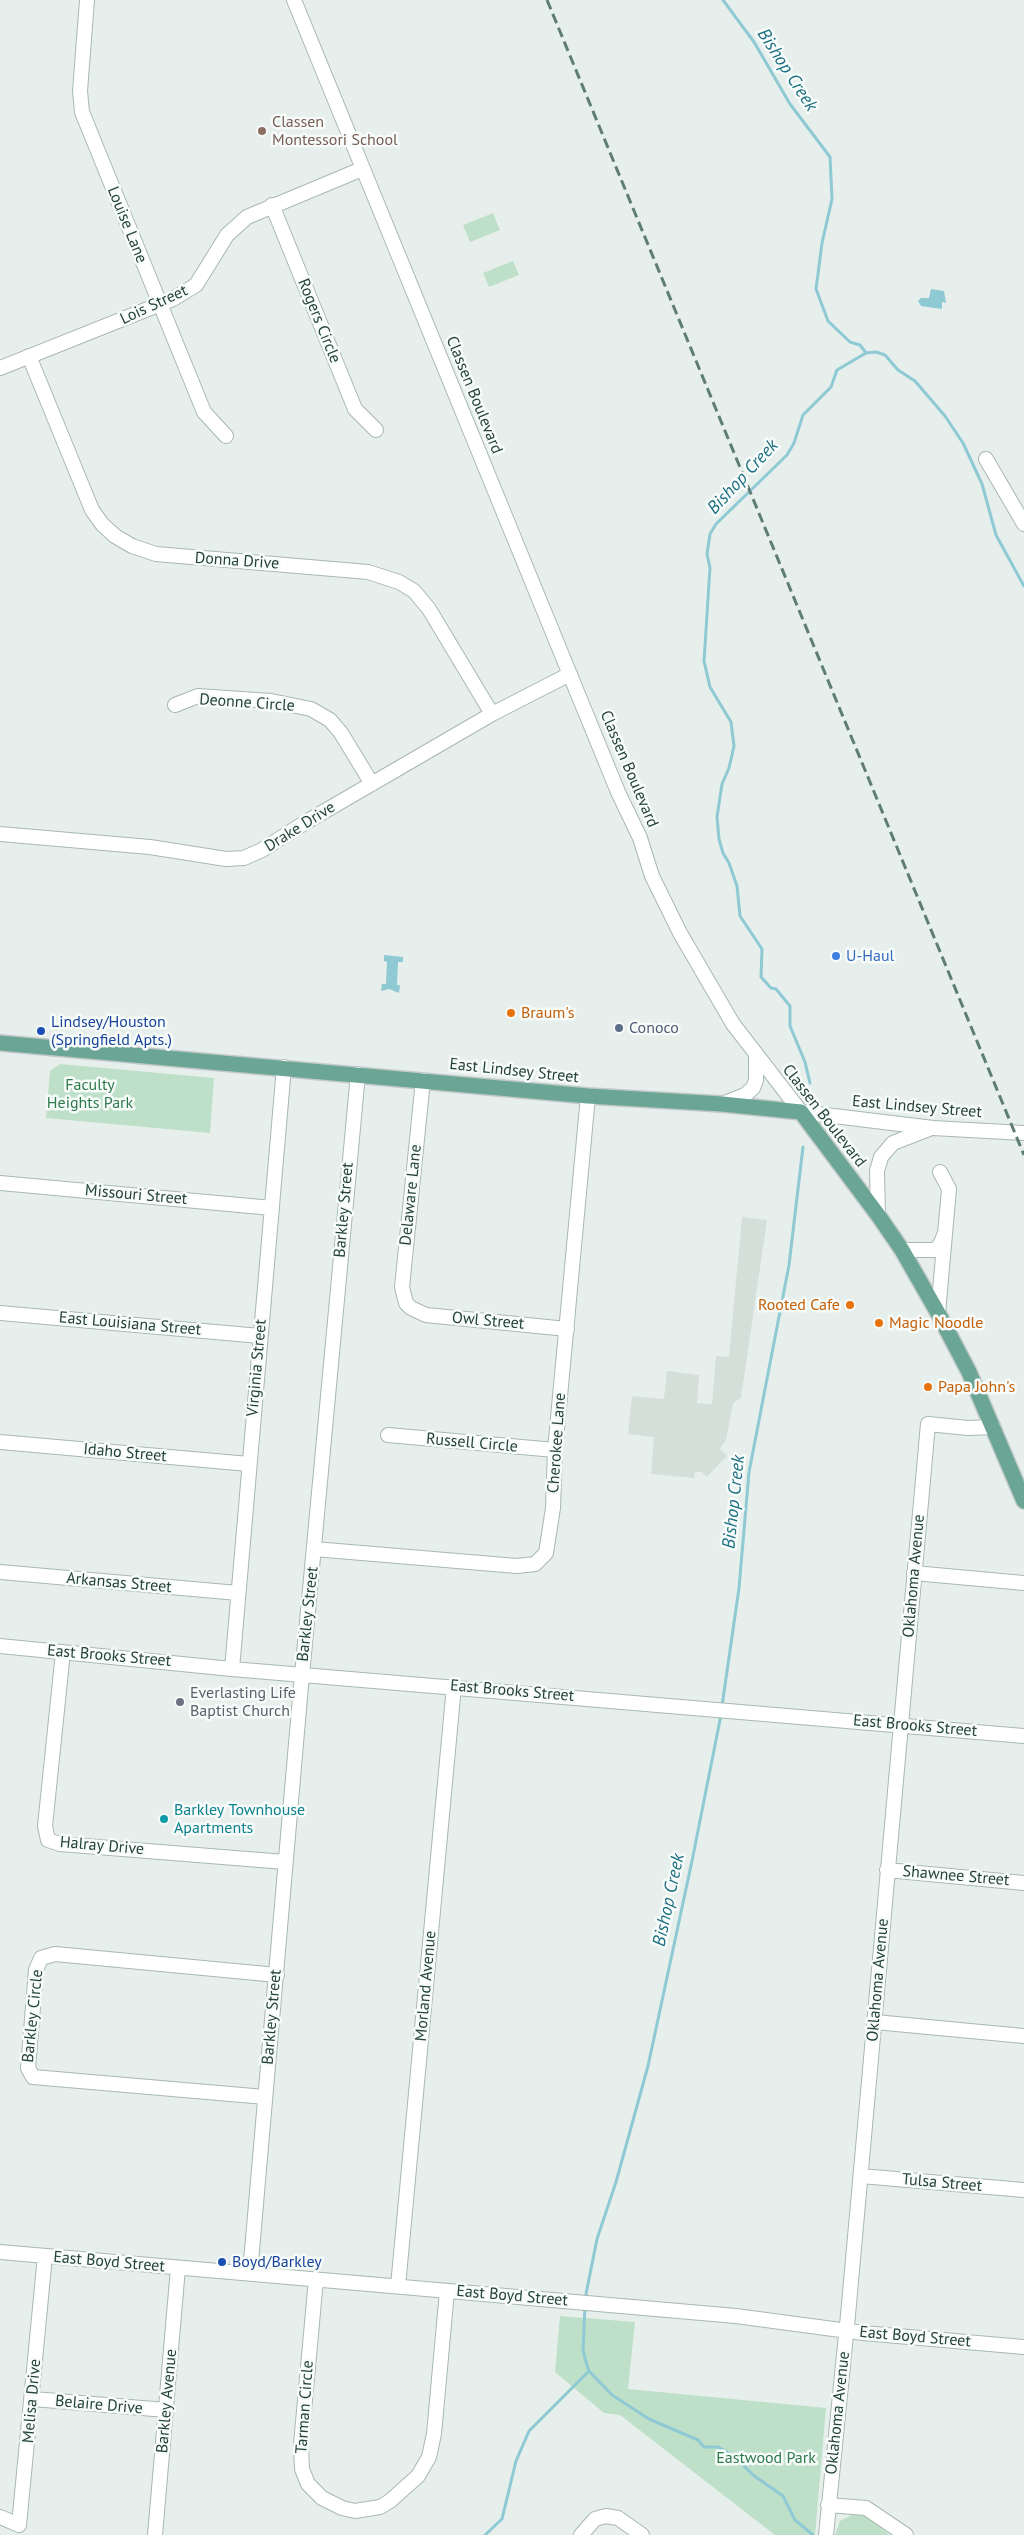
<!DOCTYPE html>
<html>
<head>
<meta charset="utf-8">
<style>
	body { margin:0 }
	canvas { display:block; background:#e6efeb }
</style>
</head>
<body>
<canvas width="1024" height="2535"></canvas>
<script>
const ctx = document.querySelector('canvas').getContext('2d');
ctx.lineJoin = 'round';
function fillPath(path, color) {
  ctx.fillStyle = color;
  ctx.fill(path, 'evenodd');
}
function poly(rows) {
  const path = new Path2D();
  for (const r of rows) {
    path.moveTo(r[0], r[1]);
    for (let i = 2; i < r.length; i += 2) path.lineTo(r[i], r[i + 1]);
  }
  return path;
}
function trace(path, color, width, dash) {
  ctx.strokeStyle = color;
  ctx.lineWidth = width;
  ctx.lineCap = dash ? 'butt' : 'round';
  ctx.setLineDash(dash || []);
  ctx.stroke(path);
}
function label(font, color, halo, rows, align = 'center') {
  ctx.font = font + ' "PT Sans",sans-serif';
  ctx.lineWidth = 5;
  ctx.setLineDash([]);
  ctx.textBaseline = 'middle';
  ctx.strokeStyle = halo;
  ctx.fillStyle = color;
  for (const [text, x, y, turn = 0] of rows) {
    ctx.save();
    ctx.translate(x, y);
    ctx.rotate((+turn || 0) * Math.PI / 180);
    ctx.textAlign = isNaN(turn) ? turn : align;
    if (halo) ctx.strokeText(text, 0, 0);
    ctx.fillText(text, 0, 0);
    ctx.restore();
  }
}
const built = poly([
	[742,1217,767,1220,741,1398,733,1403,726,1440,720,1449,727,1456,707,1477,702,1472,695,1472,694,1478,651,1474,654,1437,628,1434,632,1396,664,1399,667,1371,699,1375,697,1403,712,1404,716,1356,729,1357]
]);
const green = poly([
	[493,213,500,230,470,242,463,225],
	[513,261,519,275,489,287,483,273],
	[60,1064,214,1078,210,1133,46,1118,50,1071],
	[560,2316,635,2322,628,2389,826,2408,815,2535,775,2535,620,2415,604,2413,555,2372],
	[856,2513,863,2514,890,2535,835,2535,840,2521]
]);
const water = poly([
	[931,289,944,291,946,303,942,302,942,309,921,306,918,301,921,298,929,298],
	[384,955,403,957,403,962,398,962,397,985,400,985,399,993,389,989,381,991,382,984,386,984,387,962,384,961]
]);
const stream = poly([
	[723,0,754,42,790,104,830,157,832,199,822,243,816,289,828,321,850,342,860,345,866,353],
	[866,353,876,352,885,355,898,370,915,381,945,416,963,443,982,484,996,535,1024,586],
	[810,1083,805,1062,790,1026,790,1006,776,989,771,988,761,977,762,949,740,916,737,886,729,863,723,853,719,839,717,817,722,784,729,768,734,746,731,722,710,687,704,661,710,568,707,554,710,534,716,524,787,455,794,443,803,415,831,387,837,370,866,353],
	[722,1706,739,1588,749,1472,789,1265,803,1147],
	[585,2299,597,2239,616,2182,648,2066,692,1861,721,1715],
	[585,2306,583,2350,586,2362,589,2371,612,2395,649,2419,698,2440,704,2447,718,2447,734,2456,753,2475,783,2496,795,2520,813,2535],
	[485,2535,502,2519,516,2461,529,2431,589,2371]
]);
const minor = poly([
	[87,0,80,91,82,112,204,412,226,436],
	[294,0,618,792,640,838,652,876,680,933,733,1024,801,1112,933,1128,1024,1133],
	[272,205,355,409,376,430],
	[29,356,92,510,102,524,115,536,132,546,156,554,368,572,399,582,414,591,429,609,492,714],
	[0,368,173,299,196,285,227,235,247,217,362,169],
	[986,459,1024,524],
	[175,705,198,696,271,701,311,709,330,720,341,733,372,784],
	[0,834,150,847,226,859,244,858,262,850,306,822,492,714,570,674],
	[423,1080,402,1287,406,1303,411,1308,426,1315,567,1329],
	[722,1104,745,1095,753,1088,756,1080,756,1056],
	[0,1183,272,1208],
	[878,1215,877,1171,881,1157,893,1143,929,1129],
	[902,1250,935,1250,940,1245,945,1233],
	[0,1313,260,1336],
	[938,1313,949,1189,940,1172],
	[388,1435,555,1450],
	[0,1442,249,1464],
	[314,1549,517,1566,535,1564,546,1553,553,1508,555,1450,588,1096],
	[0,1572,238,1593],
	[914,1573,1024,1583],
	[0,1646,232,1669,1024,1736],
	[63,1652,45,1826,48,1840,60,1844,285,1862],
	[232,1669,284,1067],
	[887,1870,1024,1883],
	[875,2022,1024,2036],
	[265,2097,33,2077,28,2068,36,1970,41,1958,55,1954,277,1975],
	[861,2176,1024,2190],
	[0,2252,736,2316,863,2333,1024,2347],
	[250,2273,301,1686,358,1074],
	[316,2279,301,2444,302,2469,308,2484,322,2498,342,2508,355,2511,380,2507,390,2501,418,2476,429,2457,434,2434,447,2291],
	[398,2286,454,1686],
	[33,2399,166,2410],
	[828,2505,866,2508,906,2535],
	[0,2517,19,2525,45,2256],
	[155,2535,178,2268],
	[581,2535,595,2519,606,2516,618,2518,642,2535],
	[826,2535,848,2315,928,1424,968,1428,993,1427]
]);
const major = poly([
	[0,1043,588,1096,722,1104,801,1112,878,1215,902,1250,938,1313,969,1372,1024,1501]
]);
const rail = poly([
	[547,0,1024,1155]
]);
const markers = [
	[262,131,5,"#8d6e63"],
	[836,956,5,"#3f7fe0"],
	[511,1013,5,"#e8710a"],
	[619,1028,5,"#5c6f8a"],
	[41,1031,5,"#1a4fb4"],
	[850,1305,5,"#e8710a"],
	[879,1323,5,"#e8710a"],
	[928,1387,5,"#e8710a"],
	[180,1702,5,"#6b7280"],
	[164,1819,5,"#0f9aa8"],
	[222,2262,5,"#1a4fb4"]
];
const educationNames = [
	["Classen",272,122],
	["Montessori School",272,140]
];
const streetNames = [
	["Louise Lane",127,225,68],
	["Lois Street",154,305,-25],
	["Rogers Circle",319,321,68],
	["Classen Boulevard",474,395,68],
	["Donna Drive",237,561,4],
	["Deonne Circle",247,703,4],
	["Classen Boulevard",629,769,67],
	["Drake Drive",300,827,-32],
	["East Lindsey Street",514,1071,6],
	["East Lindsey Street",917,1107,5],
	["Classen Boulevard",824,1116,52],
	["Missouri Street",136,1195,5],
	["Delaware Lane",411,1195,-84],
	["Barkley Street",344,1210,-85],
	["Owl Street",488,1321,5],
	["East Louisiana Street",130,1324,5],
	["Virginia Street",257,1368,-85],
	["Russell Circle",472,1443,5],
	["Cherokee Lane",557,1443,-86],
	["Idaho Street",125,1453,5],
	["Oklahoma Avenue",914,1576,-85],
	["Arkansas Street",119,1583,5],
	["Barkley Street",308,1614,-84],
	["East Brooks Street",109,1656,5],
	["East Brooks Street",512,1691,5],
	["East Brooks Street",915,1726,5],
	["Halray Drive",102,1846,5],
	["Shawnee Street",956,1876,5],
	["Oklahoma Avenue",878,1980,-85],
	["Morland Avenue",426,1986,-85],
	["Barkley Circle",33,2016,-84],
	["Barkley Street",272,2017,-85],
	["Tulsa Street",942,2183,5],
	["East Boyd Street",109,2262,5],
	["East Boyd Street",512,2296,5],
	["East Boyd Street",915,2337,5],
	["Melisa Drive",32,2401,-85],
	["Barkley Avenue",167,2401,-85],
	["Belaire Drive",99,2405,5],
	["Tarman Circle",305,2407,-86],
	["Oklahoma Avenue",838,2413,-84]
];
const shopNames = [
	["U-Haul",846,956]
];
const foodNames = [
	["Braum's",521,1013],
	["Rooted Cafe",840,1305,"right"],
	["Magic Noodle",889,1323],
	["Papa John's",938,1387]
];
const transitNames = [
	["Lindsey/Houston",51,1022],
	["(Springfield Apts.)",51,1040],
	["Boyd/Barkley",232,2262]
];
const serviceNames = [
	["Conoco",629,1028]
];
const parkNames = [
	["Faculty",90,1085],
	["Heights Park",90,1103],
	["Eastwood Park",766,2458]
];
const worshipNames = [
	["Everlasting Life",190,1693],
	["Baptist Church",190,1711]
];
const cultureNames = [
	["Barkley Townhouse",174,1810],
	["Apartments",174,1828]
];
const waterNames = [
	["Bishop Creek",787,70,57],
	["Bishop Creek",743,477,-47],
	["Bishop Creek",734,1502,-84],
	["Bishop Creek",669,1900,-78]
];
fillPath(built, '#d4dfda');
fillPath(green, '#bfe0c8');
fillPath(water, '#8ec9d4');
trace(stream, '#8ec9d4', 3);
trace(minor, '#a8b8b2', 16);
trace(major, '#c2cac8', 18);
trace(minor, '#fff', 14);
trace(major, '#6aa596', 15);
trace(rail, '#5f7d75', 3, [10, 5]);
for (const [x, y, r, color] of markers) {
  const dot = new Path2D();
  dot.arc(x, y, r, 0, 2 * Math.PI);
  ctx.fillStyle = color;
  ctx.fill(dot);
  trace(dot, '#f7fbf9', 2);
}
label('16px', '#785e54', '#f7fbf9', educationNames, 'left');
label('16px', '#24423a', '#f7fbf9', streetNames);
label('16px', '#366cbe', '#f7fbf9', shopNames, 'left');
label('16px', '#c56008', '#f7fbf9', foodNames, 'left');
label('16px', '#164399', '#f7fbf9', transitNames, 'left');
label('16px', '#4e5e75', '#f7fbf9', serviceNames, 'left');
label('16px', '#2d7a4b', '#f7fbf9', parkNames);
label('16px', '#5b616d', '#f7fbf9', worshipNames, 'left');
label('16px', '#0d838f', '#f7fbf9', cultureNames, 'left');
label('italic 18px', '#1c6f80', '#f7fbf9', waterNames);
</script>
</body>
</html>
